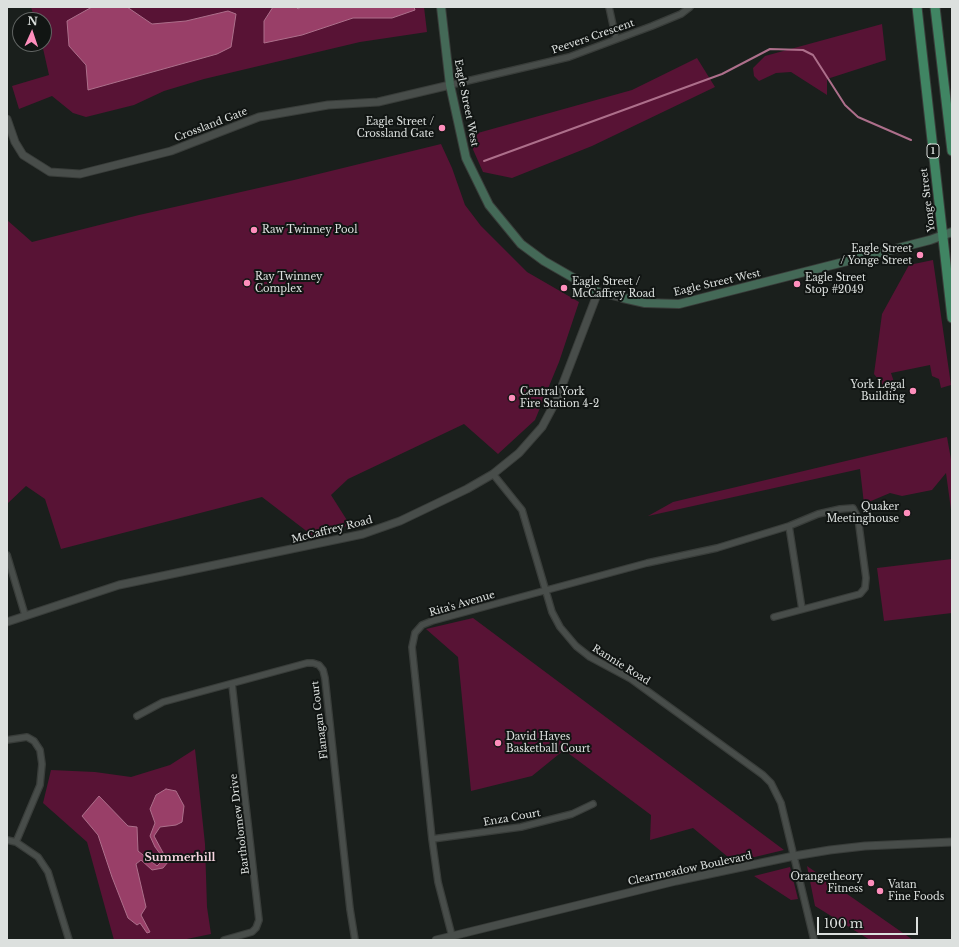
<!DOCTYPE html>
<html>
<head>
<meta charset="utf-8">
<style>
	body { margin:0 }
	#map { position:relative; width:959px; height:947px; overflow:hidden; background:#1a1f1c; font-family:"Libre Baskerville",serif }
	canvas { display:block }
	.frame { position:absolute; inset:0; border:8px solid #dce0de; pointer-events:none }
	.north { position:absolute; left:12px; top:12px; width:40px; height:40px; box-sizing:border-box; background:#111513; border:1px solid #626664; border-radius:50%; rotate:3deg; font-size:11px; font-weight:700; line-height:16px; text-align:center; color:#dce0de }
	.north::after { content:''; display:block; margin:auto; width:14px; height:18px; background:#fe8ebc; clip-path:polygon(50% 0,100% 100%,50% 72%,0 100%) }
	.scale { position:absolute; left:817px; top:917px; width:101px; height:18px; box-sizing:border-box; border:2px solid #dce0de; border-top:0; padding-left:5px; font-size:12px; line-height:14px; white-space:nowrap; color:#dce0de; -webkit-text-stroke:3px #111513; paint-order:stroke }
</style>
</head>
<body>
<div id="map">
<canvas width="959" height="947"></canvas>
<div class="frame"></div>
<div class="north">N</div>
<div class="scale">100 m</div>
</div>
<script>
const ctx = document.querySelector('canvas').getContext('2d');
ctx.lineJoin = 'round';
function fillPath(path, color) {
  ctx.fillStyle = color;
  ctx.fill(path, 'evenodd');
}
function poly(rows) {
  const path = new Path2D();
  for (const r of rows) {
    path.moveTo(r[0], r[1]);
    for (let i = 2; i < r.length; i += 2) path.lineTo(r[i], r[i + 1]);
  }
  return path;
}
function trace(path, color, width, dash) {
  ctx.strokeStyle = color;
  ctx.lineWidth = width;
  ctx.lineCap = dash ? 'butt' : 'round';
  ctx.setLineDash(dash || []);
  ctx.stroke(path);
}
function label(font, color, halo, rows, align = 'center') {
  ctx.font = font + ' "Libre Baskerville",serif';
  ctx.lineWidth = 4;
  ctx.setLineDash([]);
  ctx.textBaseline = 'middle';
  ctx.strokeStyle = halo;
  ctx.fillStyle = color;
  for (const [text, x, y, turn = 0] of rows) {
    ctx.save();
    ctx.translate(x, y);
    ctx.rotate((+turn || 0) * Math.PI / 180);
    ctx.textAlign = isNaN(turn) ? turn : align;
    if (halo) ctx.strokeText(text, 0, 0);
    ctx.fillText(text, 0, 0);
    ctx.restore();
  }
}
const green = poly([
	[31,7,424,7,427,32,360,42,204,79,164,91,134,105,86,117,73,113,52,96,19,109,12,86,49,75,42,44,44,44,44,20,35,20],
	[882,24,886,60,827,79,827,95,791,72,776,73,759,81,754,76,753,68,765,56],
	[697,58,715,87,592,146,512,178,483,172,467,136,632,90],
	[441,144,452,168,465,205,481,226,527,272,579,302,559,362,535,420,498,454,464,424,348,479,331,495,350,525,313,536,262,497,61,549,45,499,26,486,7,504,7,220,32,242,139,215,294,180],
	[933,260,951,385,941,388,939,379,932,376,930,365,891,373,897,391,890,394,874,374,882,314,909,265],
	[947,437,952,465,952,517,946,473,932,490,902,496,890,493,864,504,860,469,648,516,673,502],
	[952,559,952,613,884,621,877,568],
	[473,618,784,850,734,862,693,828,650,840,651,815,564,750,532,776,471,791,458,657,426,629],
	[195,749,205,844,207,907,211,934,182,940,114,940,87,842,43,803,51,770,95,772,131,777,170,765],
	[807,866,913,940,870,940,815,906],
	[790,867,798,899,791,900,754,876]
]);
const water = poly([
	[92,7,127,7,152,24,186,21,228,11,236,14,231,47,217,54,88,90,86,65,69,46,67,21,92,7],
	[273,7,296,7,298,9,301,7,414,7,415,10,392,18,353,18,302,35,264,43,264,21,273,7],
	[166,789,176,791,184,806,182,822,176,825,160,827,154,836,168,862,163,868,152,870,141,860,136,864,146,907,141,915,150,932,147,933,140,923,137,925,128,918,112,877,98,835,82,816,99,796,128,826,137,827,138,851,157,866,164,859,155,847,150,836,155,823,150,809,156,795,166,789]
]);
const stream = poly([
	[484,161,722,74,770,49,803,50,813,55,845,105,858,117,911,140]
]);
const minor = poly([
	[609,7,616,39],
	[450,85,569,57,652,26,681,14,690,7],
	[493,474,522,510,552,612,560,627,576,646,590,657,631,679,763,775,771,783,781,803,814,940],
	[789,526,802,609],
	[7,555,25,615],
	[137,716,163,702,307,663,313,663,319,665,323,670,325,678,350,909,355,940],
	[7,740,27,737,34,741,40,750,42,764,40,785,16,842],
	[432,839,521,827,572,814,593,804],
	[7,840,16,842,38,857,48,872,69,940],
	[452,936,438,882,432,839,412,647,415,633,422,625,432,621,647,563,717,548,789,526,818,514,840,509,853,508,858,518,866,578,865,588,860,594,774,617],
	[224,940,252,932,256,928,259,920,232,684]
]);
const tertiary = poly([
	[7,119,15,142,23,155,50,172,80,174,171,151,259,117,328,105,378,102,450,85],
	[7,622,119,585,363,534,400,521,467,489,493,474,519,453,542,427,557,399,598,292,623,298],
	[436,940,676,881,794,856,830,850,865,846,952,842]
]);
const secondary = poly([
	[441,7,450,85,466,158,489,205,521,244,544,261,598,292],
	[623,298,645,303,679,304,930,240,952,232]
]);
const primary = poly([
	[917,7,952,318],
	[935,7,952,151]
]);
const markers = [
	[442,128,4,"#fe8ebc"],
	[254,230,4,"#fe8ebc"],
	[920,255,4,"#fe8ebc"],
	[247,283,4,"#fe8ebc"],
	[797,284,4,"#fe8ebc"],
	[564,288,4,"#fe8ebc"],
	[913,391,4,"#fe8ebc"],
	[512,398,4,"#fe8ebc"],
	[907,513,4,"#fe8ebc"],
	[498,743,4,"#fe8ebc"],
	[871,883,4,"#fe8ebc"],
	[880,891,4,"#fe8ebc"]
];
const shields = [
	[933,151,12]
];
const shieldNames = [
	["1",933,151]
];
const streetNames = [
	["Peevers Crescent",593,37,-19],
	["Eagle Street West",466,103,79],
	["Crossland Gate",211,125,-21],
	["Yonge Street",928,200,-97],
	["Eagle Street West",717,283,-13],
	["McCaffrey Road",332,530,-14],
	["Rita's Avenue",462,604,-16],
	["Rannie Road",621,665,32],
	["Flanagan Court",320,720,-97],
	["Enza Court",512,818,-10],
	["Bartholomew Drive",240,824,-97],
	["Clearmeadow Boulevard",690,869,-12]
];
const poiNames = [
	["Eagle Street /",434,122,"right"],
	["Crossland Gate",434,134,"right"],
	["Raw Twinney Pool",262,230],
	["Eagle Street",912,249,"right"],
	["/ Yonge Street",912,261,"right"],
	["Ray Twinney",255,277],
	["Complex",255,289],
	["Eagle Street",805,278],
	["Stop #2049",805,290],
	["Eagle Street /",572,282],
	["McCaffrey Road",572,294],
	["York Legal",905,385,"right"],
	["Building",905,397,"right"],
	["Central York",520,392],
	["Fire Station 4-2",520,404],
	["Quaker",899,507,"right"],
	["Meetinghouse",899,519,"right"],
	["David Hayes",506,737],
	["Basketball Court",506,749],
	["Orangetheory",863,877,"right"],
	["Fitness",863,889,"right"],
	["Vatan",888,885],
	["Fine Foods",888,897]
];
const neighbourhoodNames = [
	["Summerhill",180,858]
];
fillPath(green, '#581335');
fillPath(water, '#993f68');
trace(water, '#ad6f8b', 1);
trace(stream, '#ad6f8b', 2);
trace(minor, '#393d3a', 8);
trace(tertiary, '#393d3a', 9);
trace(secondary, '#393d3a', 10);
trace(primary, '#393d3a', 11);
trace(minor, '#484d4a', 5.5);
trace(tertiary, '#484d4a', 7);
trace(secondary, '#446957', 8);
trace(primary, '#408563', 9);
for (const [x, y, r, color] of markers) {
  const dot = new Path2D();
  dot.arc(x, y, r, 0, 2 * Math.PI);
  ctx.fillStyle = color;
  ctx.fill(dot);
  trace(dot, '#111513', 1.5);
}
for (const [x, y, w] of shields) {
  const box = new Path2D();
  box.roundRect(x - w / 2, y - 7, w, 14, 3);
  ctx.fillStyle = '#111513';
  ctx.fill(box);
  trace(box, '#dce0de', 1);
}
label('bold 9px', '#dce0de', null, shieldNames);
label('10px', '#dce0de', '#111513', streetNames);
label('10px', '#dce0de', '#111513', poiNames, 'left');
label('bold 11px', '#f6d5e0', '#111513', neighbourhoodNames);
</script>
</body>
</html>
